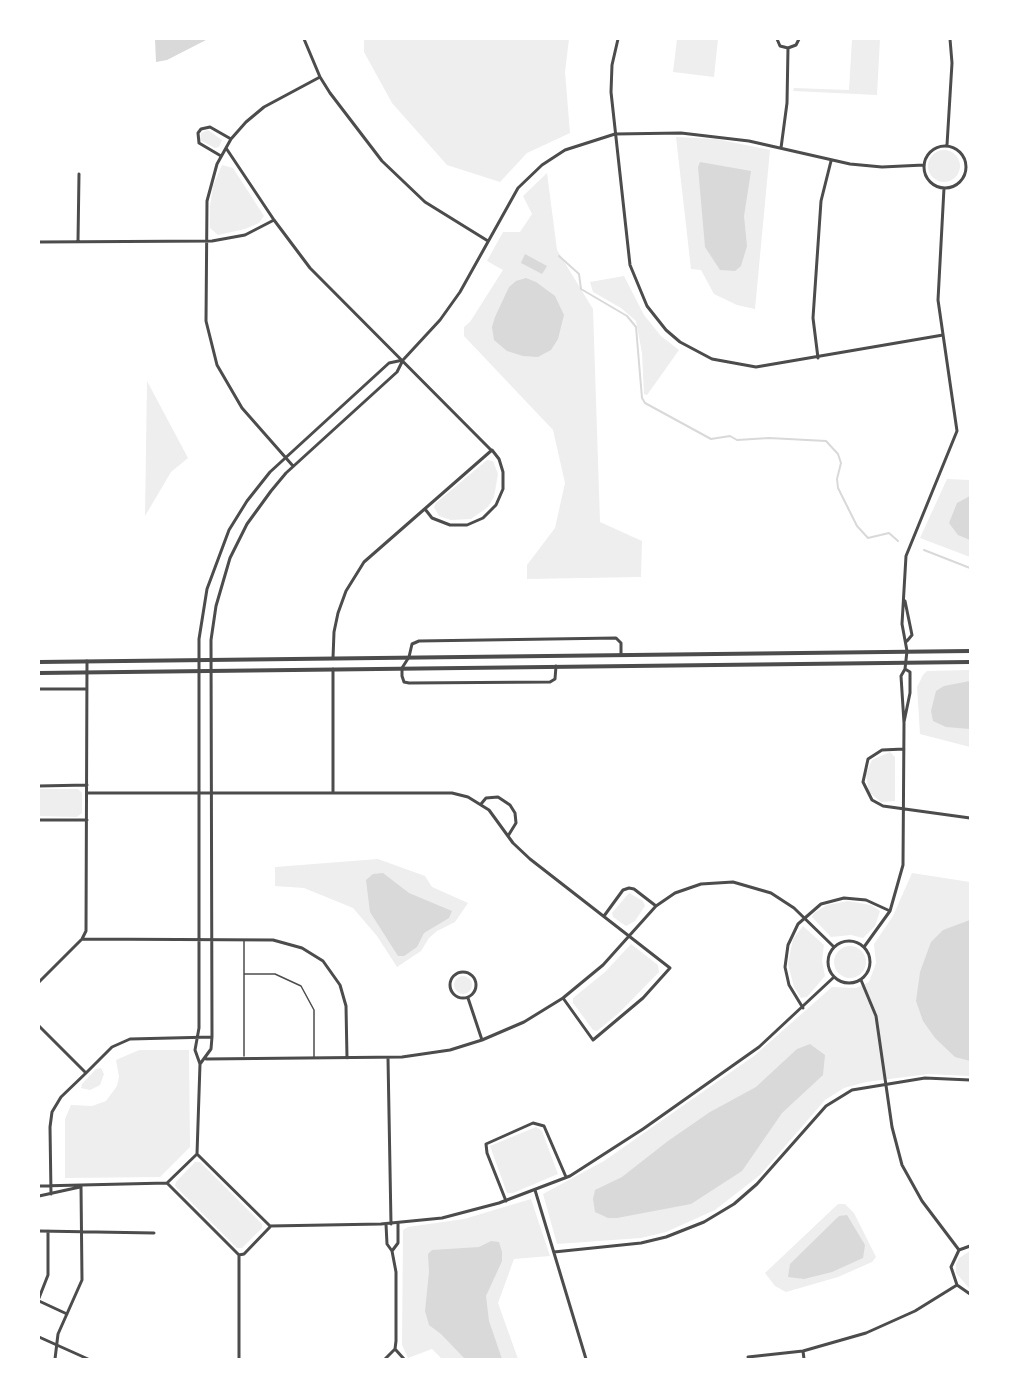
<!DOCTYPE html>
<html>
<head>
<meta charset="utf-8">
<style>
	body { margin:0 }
	#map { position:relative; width:1009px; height:1398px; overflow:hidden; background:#fff; font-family:"Times New Roman",serif }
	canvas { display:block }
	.frame { position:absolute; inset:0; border:40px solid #fff; pointer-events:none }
</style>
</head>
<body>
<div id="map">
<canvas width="1009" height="1398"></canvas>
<div class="frame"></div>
</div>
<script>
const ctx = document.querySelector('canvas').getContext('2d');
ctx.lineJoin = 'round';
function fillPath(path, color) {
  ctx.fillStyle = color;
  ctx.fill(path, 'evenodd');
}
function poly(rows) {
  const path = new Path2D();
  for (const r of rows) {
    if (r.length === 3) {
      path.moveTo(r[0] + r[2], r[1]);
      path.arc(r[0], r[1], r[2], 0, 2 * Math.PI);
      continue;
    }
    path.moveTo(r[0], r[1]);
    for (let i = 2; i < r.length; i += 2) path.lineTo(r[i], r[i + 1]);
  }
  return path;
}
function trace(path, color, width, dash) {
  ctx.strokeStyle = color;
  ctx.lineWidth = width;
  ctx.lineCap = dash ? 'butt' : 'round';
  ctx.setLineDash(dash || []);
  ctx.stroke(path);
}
const green = poly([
	[364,39,569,39,565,72,570,133,527,153,500,182,447,165,392,103,364,52],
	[677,39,718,39,714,77,673,72],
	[852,39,880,39,877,95,793,91,794,88,849,90],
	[208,130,222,140,219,147,215,148,200,140,201,133],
	[676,137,716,139,770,150,755,309,737,305,714,294,701,270,691,269],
	[944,166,16],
	[222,165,233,168,264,216,259,223,245,229,218,235,210,228,210,206,213,186],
	[547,173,557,250,593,309,600,522,642,541,641,577,527,579,527,565,555,528,565,483,553,430,464,336,464,327,470,322,503,270,487,261,503,232,520,232,532,214,523,196],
	[624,276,644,315,661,336,679,350,647,395,644,394,642,353,636,321,621,308,593,292,590,282],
	[147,381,188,458,171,472,145,516],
	[487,460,493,461,498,474,494,497,488,507,471,519,451,520,439,516,434,507,436,503],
	[947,479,970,480,970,557,920,538],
	[970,670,970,747,920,734,917,687,923,675,927,671],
	[890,752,895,757,895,801,881,802,869,792,866,774,872,760],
	[39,789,78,789,82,793,82,813,77,817,39,816],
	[378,859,425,876,432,887,468,903,455,922,437,931,429,938,421,951,397,967,377,936,353,908,304,888,275,886,275,867],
	[912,873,970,882,970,1076,928,1074,866,1082,844,1088,825,1100,760,1175,715,1210,666,1232,641,1238,557,1244,543,1194,604,1161,754,1056,832,987,856,988,869,982,876,963,874,944,893,916],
	[629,893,643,901,645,906,635,921,626,926,613,917,612,913],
	[848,901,871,905,880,911,875,926,863,938,851,935,831,937,812,917,814,913,827,905],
	[803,926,824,945,822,961,825,976,807,997,801,998,794,987,788,964,793,939],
	[631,944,658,965,659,972,620,1012,597,1031,593,1030,573,1003,573,998,605,972],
	[850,962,16],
	[463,985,9],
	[139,1050,189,1050,190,1147,160,1177,65,1178,65,1119,71,1105,92,1106,106,1101,117,1086,119,1077,116,1060],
	[101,1068,104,1074,100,1085,90,1090,81,1088,82,1084,96,1069],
	[536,1127,542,1131,558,1174,513,1193,507,1193,490,1146],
	[195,1162,200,1162,262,1224,262,1228,242,1248,237,1248,175,1186,176,1182],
	[531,1199,550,1256,514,1259,498,1303,518,1359,442,1359,432,1349,408,1358,402,1345,403,1230,408,1227,464,1219],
	[838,1204,845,1204,854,1213,876,1257,872,1262,838,1277,786,1292,775,1286,765,1273],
	[970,1251,970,1289,956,1273,956,1264,959,1258]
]);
const water = poly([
	[155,39,208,39,167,60,156,62],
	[700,162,751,171,744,216,747,246,741,266,735,271,720,270,705,247,698,167],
	[525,254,547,266,542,274,521,263],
	[526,278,536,282,555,296,564,315,558,339,551,350,538,357,523,356,507,351,494,340,492,327,495,317,509,287,516,281],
	[970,496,970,540,958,535,949,523,957,503],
	[970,681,970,729,946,727,933,721,931,711,936,691,944,686],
	[383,873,409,893,452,911,449,918,424,933,417,947,404,956,398,956,370,912,366,880,373,874],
	[970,920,970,1061,955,1057,935,1038,923,1021,916,1001,920,972,931,942,943,930],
	[810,1044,825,1055,823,1075,782,1113,742,1171,691,1204,617,1218,608,1218,595,1212,593,1199,595,1190,622,1177,668,1141,710,1112,756,1087,797,1049],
	[847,1215,865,1245,863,1258,832,1272,804,1279,788,1277,790,1264,839,1216],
	[491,1241,499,1242,502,1252,502,1261,486,1296,489,1321,502,1359,465,1359,441,1334,429,1325,425,1311,429,1272,428,1254,432,1250,479,1247]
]);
const stream = poly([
	[559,256,579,274,581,289,627,316,636,327,642,398,645,403,711,439,730,436,737,440,769,438,826,441,838,454,841,463,837,479,838,488,857,526,868,538,889,533,898,541],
	[924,550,970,568]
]);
const service = poly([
	[244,941,244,1056],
	[244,974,275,974,301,986,314,1010,314,1057]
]);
const minor = poly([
	[304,39,320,77,330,93,382,161,425,202,488,241],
	[618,39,612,65,611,92,630,265,647,306,666,330,680,342,712,359,756,367,943,335],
	[777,39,780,46,788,48,796,45,799,39],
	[947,145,952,63,950,39],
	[945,167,21],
	[226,148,274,220,310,268,491,450],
	[781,148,787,103,788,48],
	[221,156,199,143,198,133,201,129,210,127,231,139],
	[78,241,79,174],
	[39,242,212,241,245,235,274,220],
	[818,358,813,318,821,201,831,161],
	[293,466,242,408,217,365,206,321,207,201,217,164,231,139,246,122,264,107,320,77],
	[905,601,912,635,907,641],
	[333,658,334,632,338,613,346,591,364,562,492,450,499,459,503,472,503,489,496,505,483,518,467,525,450,525,432,518,425,509],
	[556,666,555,679,550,682,409,683,404,682,402,676,402,668,409,657,412,644,419,641,616,638,621,643,621,655],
	[333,669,333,793],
	[39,689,87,689],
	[904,722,910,693,910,672,905,669],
	[904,749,882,750,868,759,863,782,872,800,883,806,970,818],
	[39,786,87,785],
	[87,793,452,793,468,797,489,810,513,843,530,859,670,968,643,998,593,1040,563,998],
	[481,804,486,798,498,797,510,805,515,813,516,823,508,836],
	[39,820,87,820],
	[604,916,623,890,629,888,634,889,656,906],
	[82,939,273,940,302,948,323,961,340,985,346,1006,347,1058],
	[849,962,21],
	[864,947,890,911,903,865,904,723,901,676,905,669,907,651,902,624,906,556,957,431,938,300,944,188],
	[463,985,13],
	[861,980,876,1016,892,1127,902,1165,922,1201,959,1250],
	[39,982,82,939,86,931,87,661],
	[468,998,482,1040],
	[803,1008,789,985,785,967,788,945,798,924,821,904,844,898,866,900,890,911],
	[39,1026,86,1073],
	[388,1058,391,1224],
	[206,1059,402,1057,450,1050,482,1040,524,1022,563,998,603,965,656,906,675,893,701,884,733,882,771,893,794,908,834,947],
	[200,1064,211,1049,212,1037,211,640,216,606,230,558,247,524,271,491,286,473,397,372,403,360,440,320,460,292,518,188,542,165,565,150,615,134,681,133,749,141,850,164,882,167,924,165],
	[197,1154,200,1064,195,1050,199,1028,199,639,207,589,229,530,247,501,270,472,389,363,403,360],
	[197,1154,270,1226],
	[167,1183,239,1255],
	[167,1183,197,1154],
	[39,1186,167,1183],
	[535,1190,586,1359],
	[51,1194,50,1127,52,1112,61,1097,86,1073,112,1047,130,1039,212,1037],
	[39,1196,80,1187],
	[506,1201,487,1153,486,1144,533,1123,544,1126,566,1177],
	[270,1226,381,1224,442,1218,499,1203,570,1176,643,1129,759,1047,834,977],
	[39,1231,154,1233],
	[970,1246,959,1250,951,1267,957,1285,970,1294],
	[392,1251,398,1243,398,1223],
	[554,1252,641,1243,666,1237,704,1222,734,1204,757,1184,826,1106,852,1090,925,1078,970,1080],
	[239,1255,244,1254,270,1227],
	[39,1298,48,1275,48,1231],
	[39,1301,67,1314],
	[39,1337,88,1359],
	[395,1349,404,1359],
	[803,1351,804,1359],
	[748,1357,803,1351,866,1333,915,1311,957,1285],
	[55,1359,58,1334,82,1280,81,1186],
	[239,1359,239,1255],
	[385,1359,395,1349,396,1341,396,1272,392,1251,387,1244,386,1224]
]);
const tertiary = poly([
	[39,662,970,651],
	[39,673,970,662]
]);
fillPath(green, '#eee');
fillPath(water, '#d9d9d9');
trace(stream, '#d9d9d9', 2);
trace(service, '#4c4c4c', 1.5);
trace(minor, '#4c4c4c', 3);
trace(tertiary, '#4c4c4c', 4);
</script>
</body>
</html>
